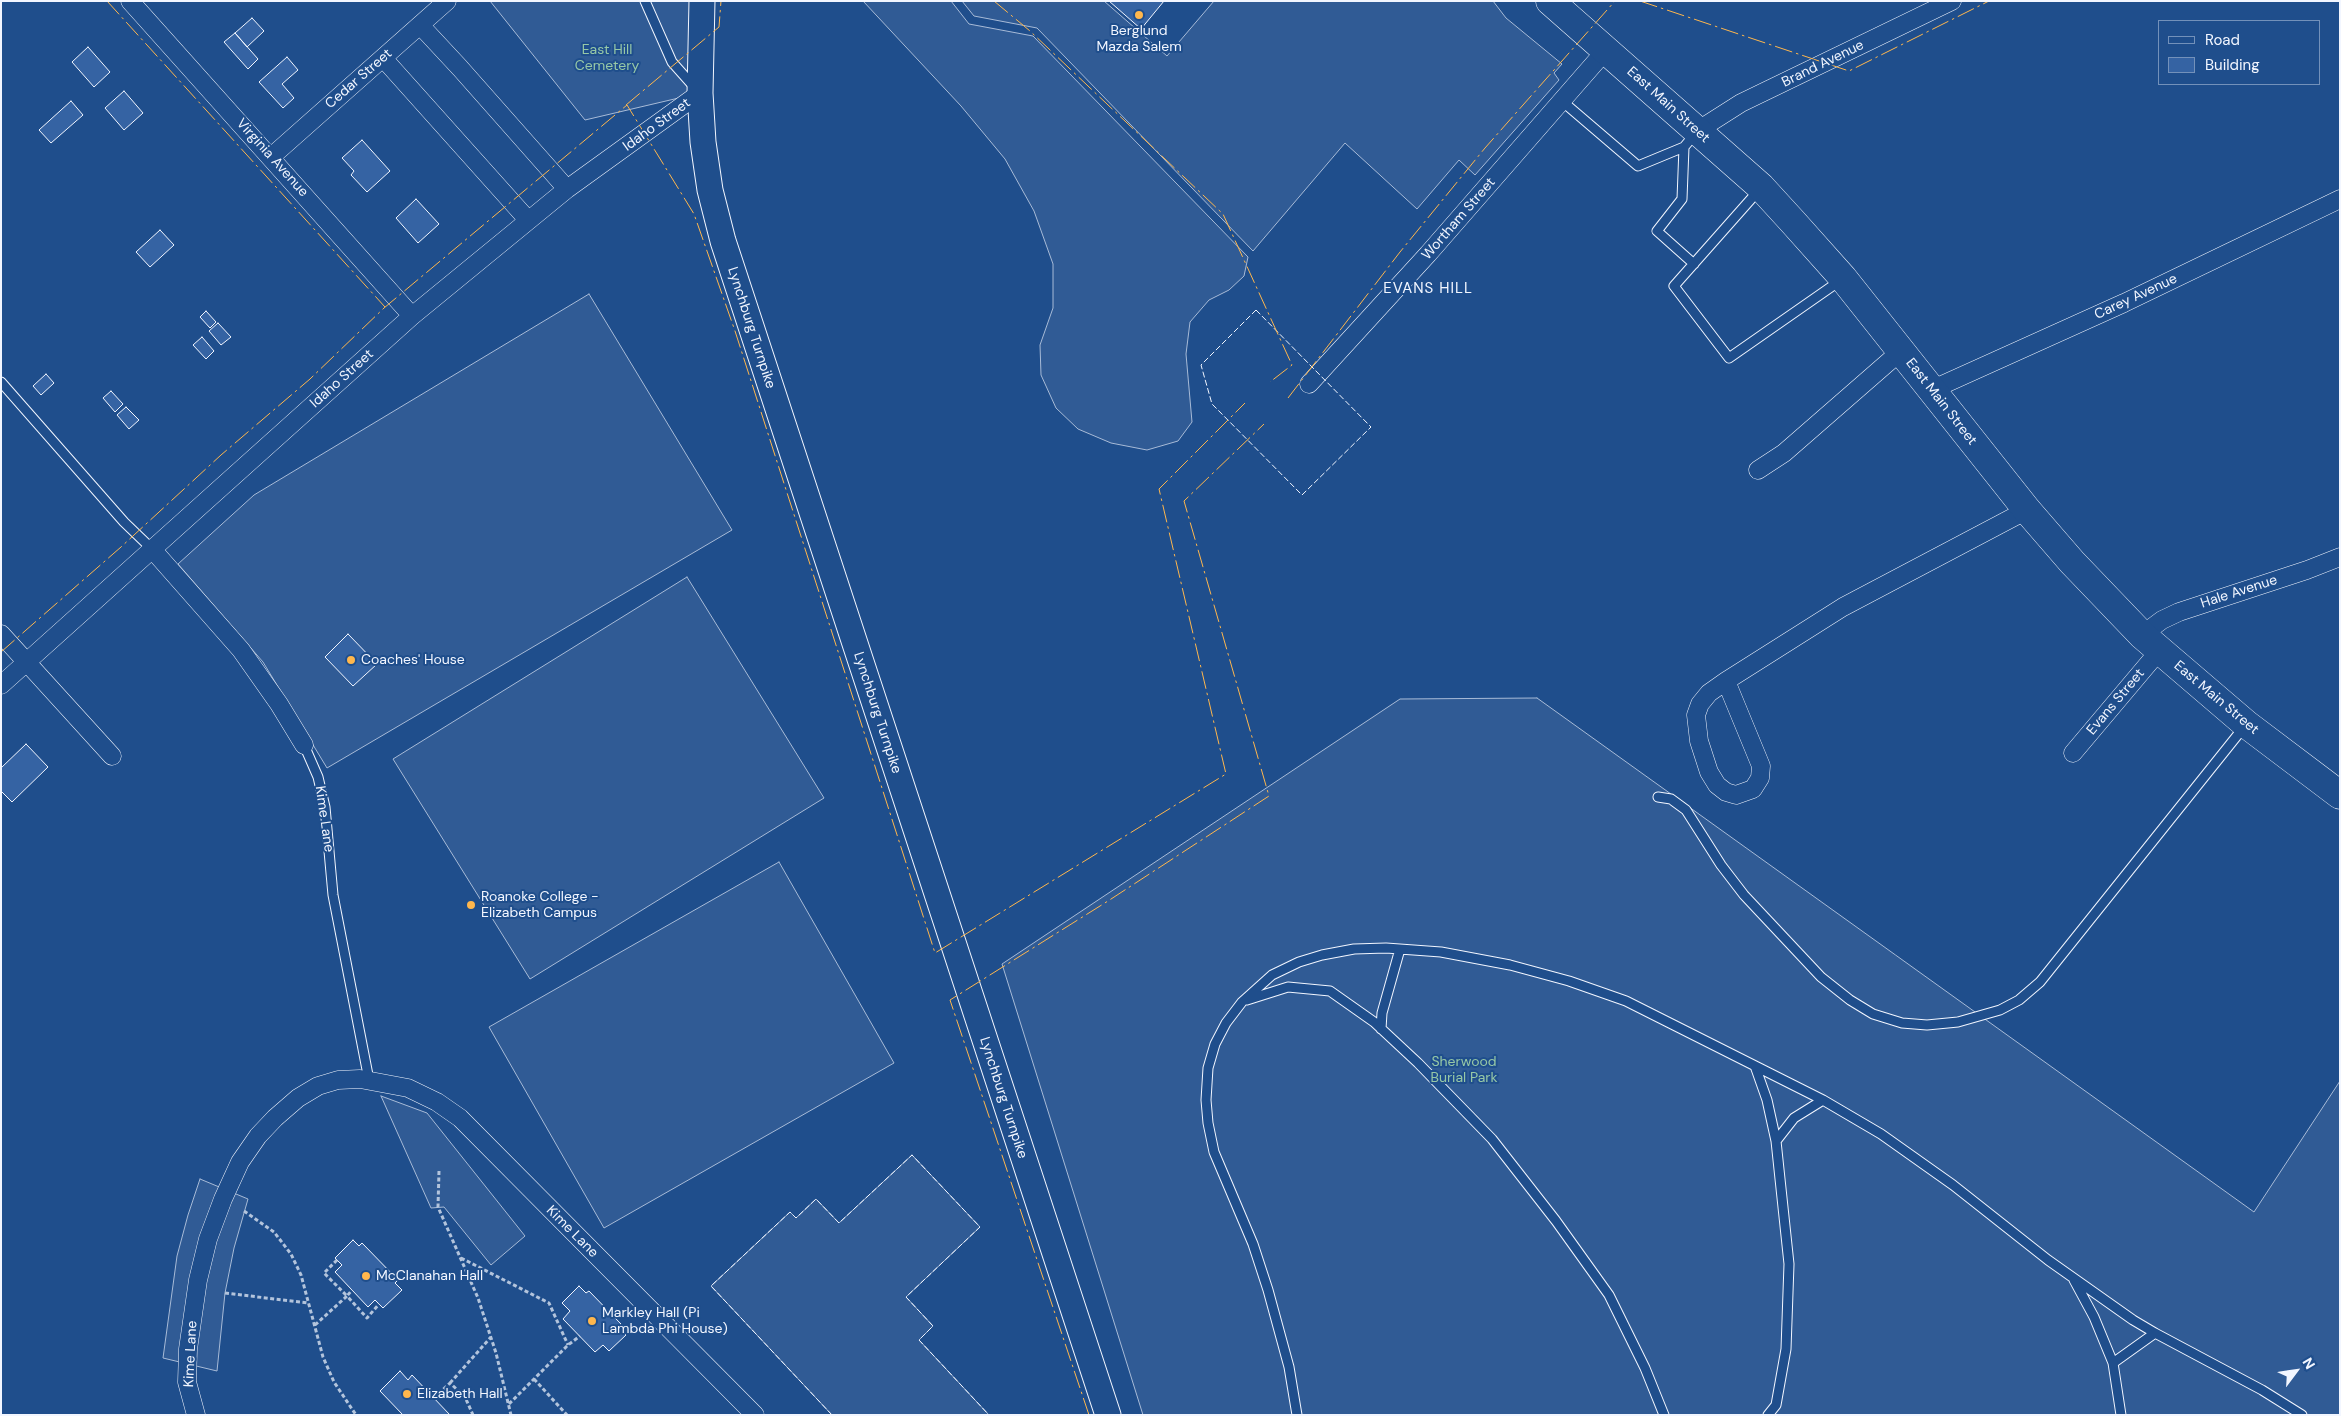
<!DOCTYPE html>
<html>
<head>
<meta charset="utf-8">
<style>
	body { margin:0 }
	#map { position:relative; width:2341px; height:1416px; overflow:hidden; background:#1f4e8c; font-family:"DM Sans",sans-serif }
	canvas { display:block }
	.frame { position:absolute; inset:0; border:2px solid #f2f6ff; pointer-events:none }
	.legend { position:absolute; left:2158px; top:20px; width:162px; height:65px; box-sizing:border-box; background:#1f4e8c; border:1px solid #7391ba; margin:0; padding:6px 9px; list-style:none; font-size:15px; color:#f2f6ff }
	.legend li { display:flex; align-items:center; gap:10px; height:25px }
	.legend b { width:25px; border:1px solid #7391ba }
	.north { position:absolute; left:2271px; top:1346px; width:50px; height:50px; -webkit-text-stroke:4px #1f4e8c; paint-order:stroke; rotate:59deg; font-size:14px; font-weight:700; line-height:20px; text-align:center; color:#f2f6ff }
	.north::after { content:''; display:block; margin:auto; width:18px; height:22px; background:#f2f6ff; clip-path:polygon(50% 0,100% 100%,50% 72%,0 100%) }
</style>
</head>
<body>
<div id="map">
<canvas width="2341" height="1416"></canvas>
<div class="frame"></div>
<ul class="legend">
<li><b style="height:6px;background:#1f4e8c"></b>Road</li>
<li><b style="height:14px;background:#3563a3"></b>Building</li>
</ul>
<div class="north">N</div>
</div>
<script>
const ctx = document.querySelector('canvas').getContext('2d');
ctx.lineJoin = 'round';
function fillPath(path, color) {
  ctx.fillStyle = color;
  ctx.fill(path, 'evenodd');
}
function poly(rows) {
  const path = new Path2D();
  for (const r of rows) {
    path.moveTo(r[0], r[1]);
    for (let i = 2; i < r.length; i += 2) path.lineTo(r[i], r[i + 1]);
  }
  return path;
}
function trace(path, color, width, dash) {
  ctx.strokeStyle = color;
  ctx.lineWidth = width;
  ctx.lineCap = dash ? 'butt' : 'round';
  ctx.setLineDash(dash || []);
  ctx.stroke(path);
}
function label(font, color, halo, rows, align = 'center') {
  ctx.font = font + ' "DM Sans",sans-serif';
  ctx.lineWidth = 4;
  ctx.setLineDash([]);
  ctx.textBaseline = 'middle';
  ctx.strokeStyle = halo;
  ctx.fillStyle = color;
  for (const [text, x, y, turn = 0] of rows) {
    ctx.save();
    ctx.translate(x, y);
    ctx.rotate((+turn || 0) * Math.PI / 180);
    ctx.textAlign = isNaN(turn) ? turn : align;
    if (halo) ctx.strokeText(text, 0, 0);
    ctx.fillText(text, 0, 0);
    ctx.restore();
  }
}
const built = poly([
	[490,1,696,1,700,93,585,120,490,1],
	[863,1,951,1,969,24,1033,36,1248,257,1244,276,1229,290,1209,300,1190,322,1186,354,1192,422,1178,441,1147,450,1111,443,1078,429,1056,408,1041,375,1040,345,1053,308,1053,264,1034,211,1005,159,961,106,863,1],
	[962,1,1104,1,1167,56,1214,1,1493,1,1506,18,1562,64,1554,73,1559,80,1475,175,1459,160,1417,209,1345,143,1253,251,1037,28,974,16,962,1],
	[589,294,732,530,327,768,263,662,178,564,254,495,589,294],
	[687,577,824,798,530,979,393,759,687,577],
	[1537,698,2254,1212,2340,1081,2340,1415,1143,1415,1002,964,1400,699,1537,698],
	[779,862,894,1063,604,1228,489,1027,779,862],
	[381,1096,427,1113,525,1236,491,1265,444,1207,431,1208,381,1096],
	[912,1155,980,1227,906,1297,933,1326,919,1340,989,1415,832,1415,711,1286,790,1212,796,1218,816,1199,839,1223,912,1155],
	[200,1179,248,1199,234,1248,225,1293,217,1371,163,1358,177,1256,188,1215,200,1179]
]);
const building = poly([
	[1109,1,1164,1,1141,29,1109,1],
	[252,18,264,31,247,47,235,33,252,18],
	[235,33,258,59,248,69,224,42,235,33],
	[88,47,110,72,94,87,72,62,88,47],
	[287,57,298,70,282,84,294,98,283,108,259,82,287,57],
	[124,91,143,113,124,130,105,108,124,91],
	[71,101,83,115,51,143,39,130,71,101],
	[362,140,390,171,367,192,351,175,354,171,342,158,362,140],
	[416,199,439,224,418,243,396,218,416,199],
	[160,230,174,245,150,267,136,252,160,230],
	[206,311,216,322,210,328,200,317,206,311],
	[218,323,231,337,221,345,209,331,218,323],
	[202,337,214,351,206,359,193,345,202,337],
	[46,374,54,383,41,395,33,386,46,374],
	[111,391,123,404,115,412,103,398,111,391],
	[126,407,139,420,129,429,117,415,126,407],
	[348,634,377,664,353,686,325,657,348,634],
	[26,744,48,767,12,802,1,791,1,768,26,744],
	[353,1240,359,1246,362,1243,398,1280,395,1283,402,1290,383,1308,375,1300,368,1307,335,1272,342,1265,335,1258,353,1240],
	[579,1286,586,1293,589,1291,621,1324,618,1327,626,1335,609,1351,603,1345,595,1352,563,1319,570,1311,562,1303,579,1286],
	[400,1371,408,1380,412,1375,450,1415,403,1415,380,1391,400,1371]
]);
const path = poly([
	[439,1171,438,1207,478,1298,496,1353,511,1415],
	[244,1211,274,1232,291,1254,301,1275,323,1357,334,1382,356,1415],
	[461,1258,549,1303,568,1345],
	[337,1260,324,1273,347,1296,352,1290],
	[225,1293,308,1303],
	[315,1325,347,1296,367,1318,379,1304],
	[534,1379,567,1415],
	[450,1383,491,1337],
	[434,1398,450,1383,465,1397,473,1415],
	[509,1404,568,1345,580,1336]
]);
const lane = poly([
	[645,1,672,62,696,89],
	[1562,101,1638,166,1684,147,1695,134],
	[1684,147,1682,199,1657,231,1694,264],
	[1759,190,1674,286,1729,358,1841,280],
	[1,382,124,522,152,549],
	[304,745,318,777,325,807,333,895,369,1080],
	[1658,797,1671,799,1686,810,1721,865,1744,895,1821,977,1850,1000,1873,1014,1902,1023,1927,1025,1958,1022,2000,1010,2019,1000,2040,982,2244,727],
	[1247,1000,1288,987,1330,991,1374,1022,1418,1063,1492,1139,1556,1221,1609,1295,1645,1368,1664,1415],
	[1381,1029,1382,1013,1400,949],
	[1755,1066,1767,1100,1776,1141],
	[2074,1280,2094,1317,2113,1363,2121,1415],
	[2113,1363,2155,1333],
	[1297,1415,1289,1367,1268,1290,1253,1244,1214,1152,1208,1123,1206,1100,1208,1068,1215,1044,1226,1023,1242,1002,1272,975,1299,962,1322,955,1354,949,1386,948,1441,952,1510,965,1569,981,1626,1001,1823,1100,1881,1134,1953,1185,2048,1260,2133,1320,2155,1333,2262,1390,2302,1415],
	[1768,1415,1776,1405,1786,1349,1789,1264,1776,1141,1794,1118,1823,1100]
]);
const street = poly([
	[130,1,412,316],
	[420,25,460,68,567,189],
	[383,58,528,220],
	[1697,131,1741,103,1952,1],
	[271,157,447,1],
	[1309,384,1428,254,1606,50],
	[1931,390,2124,303,2340,199],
	[1758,470,1784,453,1901,351],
	[152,549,241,650,279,704,304,745],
	[1,634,112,756],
	[2142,635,2162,620,2179,612,2307,570,2340,557],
	[1726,681,1843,607,2027,510],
	[1726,681,1761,766,1760,778,1753,789,1736,795,1726,792,1717,785,1709,772,1699,741,1696,715,1700,704,1709,693,1726,681],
	[1,685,412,316,567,189,700,93],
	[2073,753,2159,651],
	[196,1415,187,1382,188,1349,198,1280,208,1239,223,1199,240,1162,258,1136,275,1118,298,1098,318,1086,338,1080,360,1079,408,1088,437,1102,460,1118,755,1415]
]);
const secondary = poly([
	[702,1,700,93,703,142,710,190,723,241,1108,1415]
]);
const primary = poly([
	[1550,1,1761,187,1793,222,1843,278,2027,510,2072,562,2142,635,2246,724,2340,795]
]);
const fence = poly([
	[1256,310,1371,427,1302,495,1212,404,1201,365,1256,310],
	[832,1415,711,1286,790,1212,796,1218,816,1199,839,1223,912,1155,980,1227,906,1297,933,1326,919,1340,989,1415]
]);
const power = poly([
	[107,1,385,307],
	[994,1,1030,31,1223,214,1292,365,1270,382],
	[1640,1,1849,71,1989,1],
	[626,105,719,27,721,1],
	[1288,398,1400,252,1485,148,1615,1],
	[1,652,121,547,221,455,310,379,384,308,627,105,694,214,735,331,935,953,1226,774,1159,489,1245,403],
	[1089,1415,950,1000,1108,901,1269,796,1184,501,1264,424]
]);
const markers = [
	[1139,15,5,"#ffb74d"],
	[351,660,5,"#ffb74d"],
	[471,905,5,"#ffb74d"],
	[366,1276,5,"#ffb74d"],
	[592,1321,5,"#ffb74d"],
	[407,1394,5,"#ffb74d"]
];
const poiNames = [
	["Berglund",1139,31,"center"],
	["Mazda Salem",1139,47,"center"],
	["Coaches' House",361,660],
	["Roanoke College -",481,897],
	["Elizabeth Campus",481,913],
	["McClanahan Hall",376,1276],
	["Markley Hall (Pi",602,1313],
	["Lambda Phi House)",602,1329],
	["Elizabeth Hall",417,1394]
];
const parkNames = [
	["East Hill",607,50],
	["Cemetery",607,66],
	["Sherwood",1464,1062],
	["Burial Park",1464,1078]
];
const streetNames = [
	["Brand Avenue",1823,64,-26],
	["Cedar Street",359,79,-41],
	["East Main Street",1668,105,42],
	["Idaho Street",657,125,-36],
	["Virginia Avenue",272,158,48],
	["Wortham Street",1459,219,-49],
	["Carey Avenue",2136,297,-25],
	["Lynchburg Turnpike",751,328,72],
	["Idaho Street",342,379,-42],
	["East Main Street",1941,402,52],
	["Hale Avenue",2239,592,-18],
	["East Main Street",2216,698,40],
	["Evans Street",2116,702,-50],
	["Lynchburg Turnpike",877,713,72],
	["Kime Lane",324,819,82],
	["Lynchburg Turnpike",1003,1098,72],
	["Kime Lane",572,1232,45],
	["Kime Lane",191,1354,-87]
];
const neighbourhoodNames = [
	["EVANS HILL",1428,289]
];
fillPath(built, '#305b95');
trace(built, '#a8bbd7', 1);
fillPath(building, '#3563a3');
trace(building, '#f2f6ff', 1);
trace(lane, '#f2f6ff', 11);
trace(street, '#f2f6ff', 19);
trace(secondary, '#f2f6ff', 27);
trace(primary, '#f2f6ff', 29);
trace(path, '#b3c4dc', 3, [4, 2.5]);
trace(lane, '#1f4e8c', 9);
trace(street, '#1f4e8c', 18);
trace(secondary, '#1f4e8c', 25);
trace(primary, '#1f4e8c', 28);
trace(fence, '#f2f6ff', 1, [6, 2.5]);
trace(power, '#ffb74d', 1, [18, 4, 2.5, 4]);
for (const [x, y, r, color] of markers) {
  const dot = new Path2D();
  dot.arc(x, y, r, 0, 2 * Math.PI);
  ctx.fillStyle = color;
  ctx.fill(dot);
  trace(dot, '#1f4e8c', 2);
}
label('14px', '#f2f6ff', '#1f4e8c', poiNames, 'left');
label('14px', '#97c8a6', '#1f4e8c', parkNames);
label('14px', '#f2f6ff', '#1f4e8c', streetNames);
ctx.letterSpacing = '1px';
label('15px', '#f2f6ff', '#1f4e8c', neighbourhoodNames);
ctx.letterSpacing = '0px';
</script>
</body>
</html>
